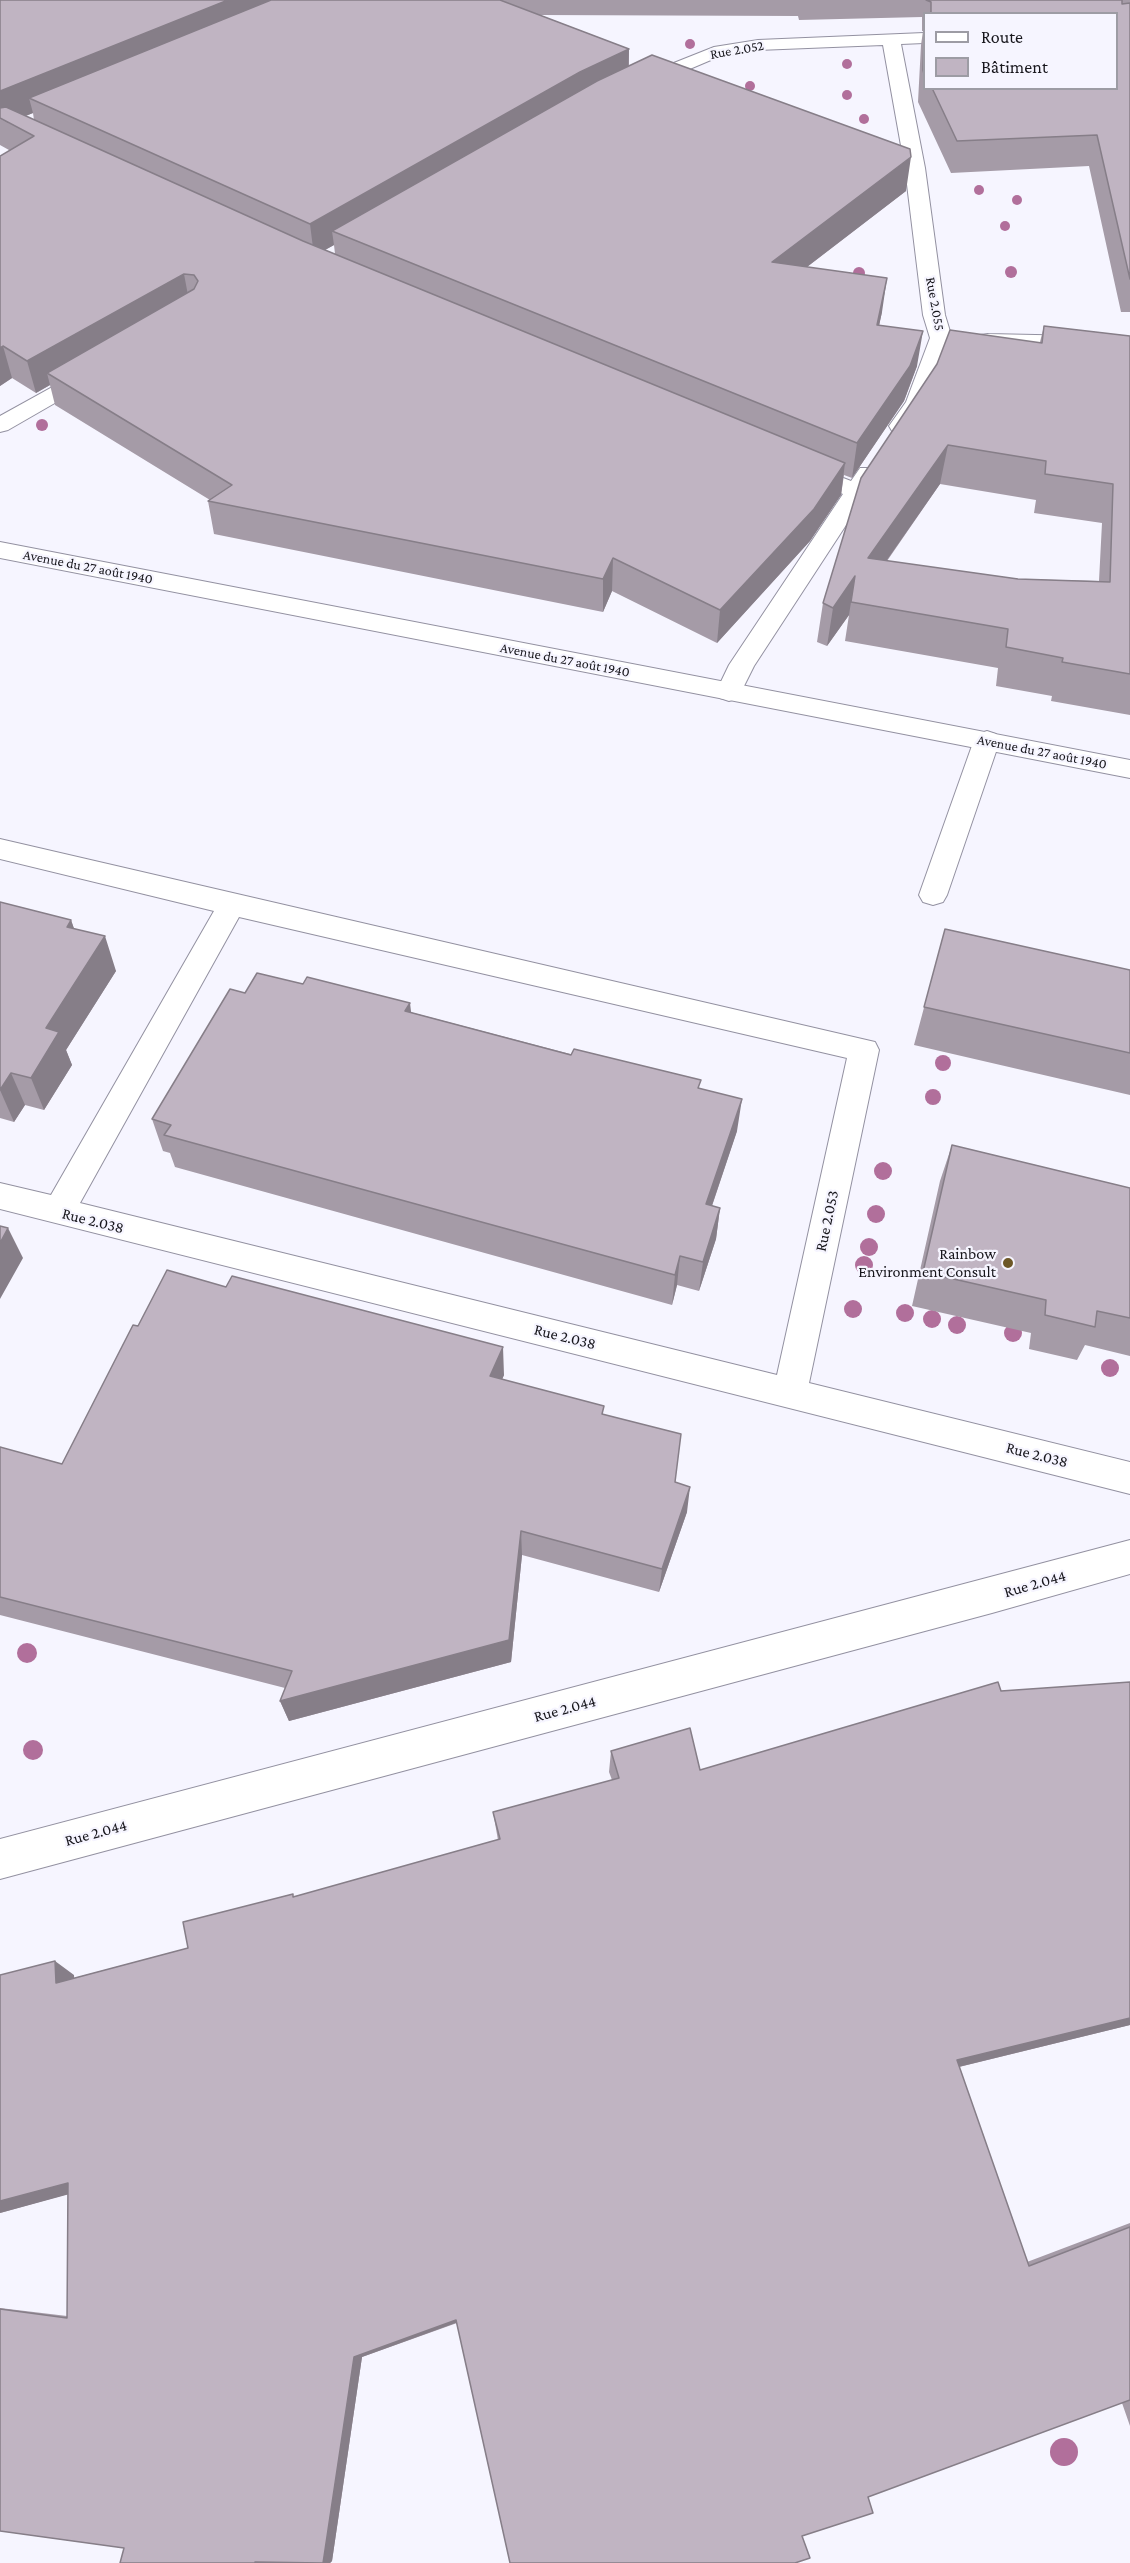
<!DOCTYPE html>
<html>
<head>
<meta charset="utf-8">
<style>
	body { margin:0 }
	#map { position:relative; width:1130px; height:2563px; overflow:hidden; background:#f6f5ff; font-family:"Crimson Pro",serif }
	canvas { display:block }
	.legend { position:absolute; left:923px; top:12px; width:195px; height:78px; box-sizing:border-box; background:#f6f5ff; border:2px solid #9d9ca4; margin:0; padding:8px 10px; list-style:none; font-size:18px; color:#17161c }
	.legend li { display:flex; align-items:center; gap:12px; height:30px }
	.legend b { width:30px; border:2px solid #9d9ca4 }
</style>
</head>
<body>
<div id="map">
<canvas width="1130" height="2563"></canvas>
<ul class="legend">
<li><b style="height:8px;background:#fff"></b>Route</li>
<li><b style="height:16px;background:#c0b4c2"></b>Bâtiment</li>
</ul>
</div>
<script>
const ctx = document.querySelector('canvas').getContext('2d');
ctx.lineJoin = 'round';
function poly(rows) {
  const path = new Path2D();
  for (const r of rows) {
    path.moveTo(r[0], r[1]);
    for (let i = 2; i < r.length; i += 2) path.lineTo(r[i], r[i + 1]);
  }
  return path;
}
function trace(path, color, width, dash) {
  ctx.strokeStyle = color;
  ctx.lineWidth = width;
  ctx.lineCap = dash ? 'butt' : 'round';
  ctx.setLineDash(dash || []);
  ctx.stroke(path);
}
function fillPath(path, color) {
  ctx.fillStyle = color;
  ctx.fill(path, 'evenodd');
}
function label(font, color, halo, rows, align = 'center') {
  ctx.font = font + ' "Crimson Pro",serif';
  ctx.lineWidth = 4.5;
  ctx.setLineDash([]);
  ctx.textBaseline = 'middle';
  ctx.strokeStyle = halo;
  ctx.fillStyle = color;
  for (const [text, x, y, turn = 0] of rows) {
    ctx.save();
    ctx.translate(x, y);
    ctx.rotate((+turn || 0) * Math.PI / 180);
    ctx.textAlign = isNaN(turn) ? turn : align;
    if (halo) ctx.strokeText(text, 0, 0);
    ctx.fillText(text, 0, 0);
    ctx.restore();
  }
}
const minor = poly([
	[924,33,924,43,901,44,925,168,945,315,952,338,928,402,908,431,900,433,892,431,889,426,906,402,930,338,923,315,905,168,883,45,758,50,718,57,645,88,631,88,629,84,631,80,714,47,758,40,924,33],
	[988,334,1130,337,1130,349,980,345,977,340,980,335,988,334],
	[92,365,100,367,103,372,100,377,8,430,0,432,0,416,92,365],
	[802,462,851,481,860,468,876,468,880,473,754,666,738,698,729,701,720,698,716,692,729,665,843,494,794,474,790,469,794,464,802,462],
	[987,731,996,734,1000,740,947,895,943,902,933,905,923,902,919,895,974,740,978,734,987,731],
	[0,839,875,1042,879,1050,809,1383,1130,1462,1130,1494,0,1209,0,1183,51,1195,214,911,0,859,0,839],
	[239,917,847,1058,777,1375,80,1203,239,917],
	[1130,1540,1130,1574,992,1613,0,1879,0,1839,1130,1540]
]);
const secondary = poly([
	[0,542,1130,760,1130,778,0,558,0,542]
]);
const trees = [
	[690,44,5],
	[847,64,5],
	[750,86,5],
	[847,95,5],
	[864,119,5],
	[979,190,5],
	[1017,200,5],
	[1005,226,5],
	[1011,272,6],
	[859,273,6],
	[42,425,6],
	[943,1063,8],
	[933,1097,8],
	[883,1171,9],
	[876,1214,9],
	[869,1247,9],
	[864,1265,9],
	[853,1309,9],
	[905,1313,9],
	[932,1319,9],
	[957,1325,9],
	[1013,1333,9],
	[1110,1368,9],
	[27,1653,10],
	[33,1750,10],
	[1064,2452,14]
];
const wall = poly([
	[0,0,1130,0,1130,312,1121,312,1089,166,951,173,918,102,921,45,923,31,922,31,922,17,799,20,798,16,540,15,629,49,629,66,906,191,807,267,882,312,879,325,917,366,904,401,852,478,844,475,841,495,810,541,717,643,612,591,603,612,214,534,208,501,210,500,55,405,50,385,36,393,12,378,0,386,9,150,0,145],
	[924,14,1116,14,1116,88,924,88],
	[33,113,34,120,25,116],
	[334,245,335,254,325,250],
	[1044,326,1130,336,1130,715,1051,701,1052,696,996,686,998,668,845,641,849,615,827,646,817,642,823,603,861,478,1040,342],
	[940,484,1036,500,1034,513,1102,523,1099,581,1018,579,887,561],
	[0,902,71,920,74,929,116,971,66,1050,72,1065,44,1110,25,1105,14,1122,0,1118],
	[945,929,1130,970,1130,1095,914,1045],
	[303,984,700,1088,737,1131,712,1206,720,1208,716,1239,699,1291,677,1285,672,1305,175,1167,170,1153,163,1151,152,1119,245,993],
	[952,1145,1130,1188,1130,1356,1085,1345,1077,1360,1029,1349,1031,1333,912,1306,940,1181],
	[138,1326,504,1375,502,1379,604,1415,675,1483,687,1512,659,1592,522,1555,511,1662,289,1721,280,1701,285,1688,0,1615,0,1447,62,1464],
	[1130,1682,1130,2025,959,2067,1027,2262,1130,2223,1130,2426,1122,2403,457,2323,362,2357,332,2561,330,2563,120,2563,124,2548,0,2531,0,2308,67,2316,68,2194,0,2213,74,1975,74,1978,188,1948,294,1897,498,1840,493,1812,612,1780,609,1772,611,1751,700,1770,1001,1691]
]);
const shadedWall = poly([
	[228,0,284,0,29,98,33,113,8,123,0,118,0,91],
	[629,49,628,80,332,231,334,245,314,256,310,224,580,72],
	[911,157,906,191,769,296,772,262],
	[184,274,190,306,47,373,50,385,36,393,27,361],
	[887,278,882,312,872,359,877,325],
	[923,331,917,366,904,401,852,478,857,443],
	[3,346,12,378,0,386,0,348],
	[948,445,940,484,861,597,868,558],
	[845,463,841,495,810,541,717,643,720,610],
	[613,558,612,591,603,612,603,579],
	[855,576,849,615,827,646,833,608],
	[71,920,83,954,67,927],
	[105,936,116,971,66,1050,72,1065,44,1110,31,1078,46,1028],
	[410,1003,414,1036,405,1011],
	[11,1073,25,1105,14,1122,0,1090],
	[742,1099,737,1131,702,1235,706,1204],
	[720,1208,716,1239,699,1291,703,1262],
	[8,1228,23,1258,0,1299,0,1243],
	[680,1256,677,1285,672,1305,675,1275],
	[503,1347,504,1375,492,1403,490,1376],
	[690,1487,687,1512,659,1592,662,1569],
	[521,1531,522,1555,511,1662,289,1721,280,1701],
	[55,1961,74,1975,75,1996,56,1983],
	[1130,2018,1130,2025,942,2071,957,2060],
	[68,2183,88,2189,0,2213,0,2201],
	[456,2320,461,2321,362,2357,332,2561,330,2563,323,2563,354,2357]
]);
const building = poly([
	[0,0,228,0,0,91,0,0],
	[271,0,500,0,629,49,580,72,310,224,29,98,271,0],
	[926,0,1122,0,1122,4,1130,3,1130,279,1097,135,957,141,932,88,1116,88,1116,14,928,14,931,12,931,2,926,0],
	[924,34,924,74,923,70,924,34],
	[652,55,910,149,911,157,772,262,887,278,877,325,923,331,910,366,857,443,332,231,597,81,652,55],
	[6,107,303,241,845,463,814,509,720,610,613,558,603,579,208,501,232,485,47,373,194,289,198,281,194,275,184,274,27,361,3,346,0,348,0,156,34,136,0,118,0,108,6,107],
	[1044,326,1130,336,1130,674,1062,662,1063,658,1006,647,1008,629,851,602,855,576,833,608,823,603,861,478,937,364,950,330,1042,343,1044,326],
	[948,445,1046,461,1045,474,1113,484,1110,582,1018,579,868,558,948,445],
	[0,902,71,920,67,927,105,936,46,1028,59,1032,31,1078,11,1073,0,1090,0,902],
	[945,929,1130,970,1130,1053,924,1007,945,929],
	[257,973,303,984,307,977,410,1003,405,1011,571,1055,574,1049,701,1080,698,1088,742,1099,706,1204,720,1208,703,1262,680,1256,675,1275,164,1135,171,1125,152,1119,230,989,245,993,257,973],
	[952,1145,1130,1188,1130,1318,1097,1311,1095,1327,1045,1315,1046,1300,923,1272,952,1145],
	[0,1226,8,1228,0,1243,0,1226],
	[167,1270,226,1287,232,1276,503,1347,490,1376,604,1406,602,1414,681,1434,675,1482,690,1487,662,1569,521,1531,509,1640,280,1701,292,1671,0,1597,0,1447,62,1464,133,1325,138,1326,167,1270],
	[998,1682,1001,1691,1130,1682,1130,2018,957,2060,1029,2266,1130,2227,1130,2400,868,2497,873,2513,802,2536,810,2558,795,2563,510,2563,456,2320,354,2357,323,2563,255,2562,255,2563,120,2563,124,2548,0,2531,0,2309,67,2318,68,2183,0,2201,0,1975,55,1961,56,1983,188,1948,183,1922,293,1894,293,1897,500,1839,493,1812,619,1778,611,1751,690,1728,700,1770,998,1682]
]);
const markers = [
	[1008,1263,6,"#6d5827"]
];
const farStreetnames = [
	["Rue 2.052",737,50,-10],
	["Rue 2.055",935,304,80],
	["Avenue du 27 août 1940",88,567,11],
	["Avenue du 27 août 1940",565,660,11],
	["Avenue du 27 août 1940",1042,752,11]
];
const streetNames = [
	["Rue 2.038",93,1221,14],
	["Rue 2.053",827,1221,-78],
	["Rue 2.038",565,1337,14],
	["Rue 2.038",1037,1455,14],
	["Rue 2.044",1035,1584,-16],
	["Rue 2.044",565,1709,-15],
	["Rue 2.044",96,1833,-15]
];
const poiNames = [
	["Rainbow",996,1254],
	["Environment Consult",996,1272]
];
trace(minor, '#9391a1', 2);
trace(secondary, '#9391a1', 2);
fillPath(minor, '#fff');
fillPath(secondary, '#fff');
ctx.fillStyle = '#b16f9b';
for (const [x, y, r] of trees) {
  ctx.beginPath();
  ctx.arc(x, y, r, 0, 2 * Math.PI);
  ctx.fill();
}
fillPath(wall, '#a59ba7');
fillPath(shadedWall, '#867e88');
fillPath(building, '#c0b4c2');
trace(building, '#867e88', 1.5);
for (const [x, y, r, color] of markers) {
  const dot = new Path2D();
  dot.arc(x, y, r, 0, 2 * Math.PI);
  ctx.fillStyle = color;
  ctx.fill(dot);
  trace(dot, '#f6f5ff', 2);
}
label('14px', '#17161c', '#f6f5ff', farStreetnames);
label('16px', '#17161c', '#f6f5ff', streetNames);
label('16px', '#17161c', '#f6f5ff', poiNames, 'right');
</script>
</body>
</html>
